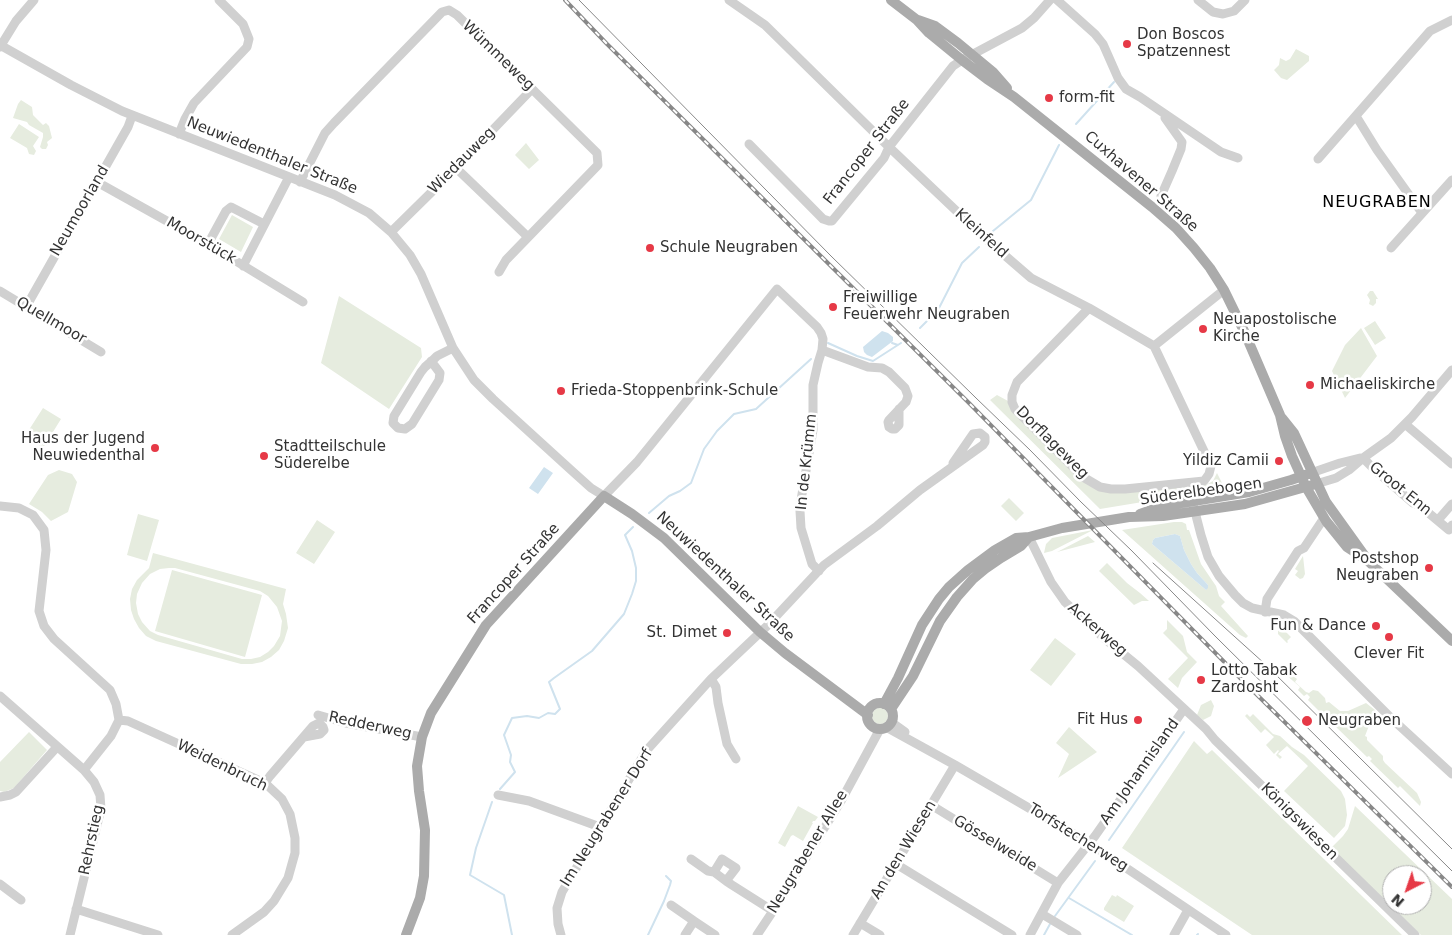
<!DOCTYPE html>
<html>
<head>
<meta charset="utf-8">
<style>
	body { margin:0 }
	#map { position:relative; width:1452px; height:935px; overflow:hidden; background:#fff; font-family:"DejaVu Sans",sans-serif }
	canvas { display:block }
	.north { position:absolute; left:1382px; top:865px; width:50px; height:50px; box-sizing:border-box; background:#fff; border:1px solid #adadad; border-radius:50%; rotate:221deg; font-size:14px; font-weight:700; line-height:20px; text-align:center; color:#333 }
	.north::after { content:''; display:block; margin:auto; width:18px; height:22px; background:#e63946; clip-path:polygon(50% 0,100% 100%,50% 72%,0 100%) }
</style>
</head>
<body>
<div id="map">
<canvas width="1452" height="935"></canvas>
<div class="north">N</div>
</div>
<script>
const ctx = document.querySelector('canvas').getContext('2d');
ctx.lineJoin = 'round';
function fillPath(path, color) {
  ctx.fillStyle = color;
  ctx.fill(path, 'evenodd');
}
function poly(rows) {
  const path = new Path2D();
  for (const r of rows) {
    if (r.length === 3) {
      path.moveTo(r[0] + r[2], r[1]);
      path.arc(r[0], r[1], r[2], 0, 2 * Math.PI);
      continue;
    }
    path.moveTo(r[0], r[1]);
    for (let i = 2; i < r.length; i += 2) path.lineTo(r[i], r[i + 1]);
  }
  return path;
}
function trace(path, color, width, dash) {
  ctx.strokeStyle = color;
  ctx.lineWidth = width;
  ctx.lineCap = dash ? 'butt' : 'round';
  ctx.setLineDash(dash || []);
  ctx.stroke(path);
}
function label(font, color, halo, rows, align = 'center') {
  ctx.font = font + ' "DejaVu Sans",sans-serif';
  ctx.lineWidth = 5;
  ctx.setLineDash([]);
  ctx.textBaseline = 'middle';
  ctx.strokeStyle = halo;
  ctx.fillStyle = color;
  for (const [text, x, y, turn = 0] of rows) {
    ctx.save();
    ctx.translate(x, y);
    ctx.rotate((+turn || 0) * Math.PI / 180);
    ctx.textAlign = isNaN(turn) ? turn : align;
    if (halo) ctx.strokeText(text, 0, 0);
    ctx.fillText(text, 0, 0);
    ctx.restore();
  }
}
const green = poly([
	[1296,49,1309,56,1309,61,1287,80,1281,78,1274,70,1279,65,1280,58,1286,61,1290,59],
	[21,100,32,107,33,115,43,125,46,123,49,126,52,138,47,142,48,145,46,149,42,149,40,147,43,137,43,133,29,125,27,122,13,118,18,104],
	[19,124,39,137,33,146,36,151,34,155,29,154,27,148,10,138],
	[526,143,539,160,529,169,515,155],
	[232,215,253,227,241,252,219,239],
	[1370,291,1373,291,1378,299,1376,299,1376,303,1373,306,1369,304,1370,300,1367,295],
	[339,296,421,348,422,357,389,409,321,363],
	[1375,321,1386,338,1375,345,1364,328],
	[1361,328,1377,356,1345,398,1332,371,1345,345],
	[997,395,1008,401,1089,485,1175,487,1177,489,1179,496,1100,509,990,400],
	[43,408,61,419,43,448,25,436],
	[59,470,72,474,77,482,68,512,51,521,42,512,29,504,48,475],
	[1217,473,1225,489,1182,496,1180,488,1206,485,1213,481],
	[1009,498,1024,513,1016,521,1001,506],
	[138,514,159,520,147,561,127,555],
	[317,520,335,532,314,564,296,553],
	[1174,522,1182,522,1186,524,1187,530,1189,530,1201,564,1216,586,1219,596,1225,602,1221,606,1248,636,1246,638,1240,635,1122,530],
	[1175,534,1180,536,1184,550,1191,564,1197,573,1208,585,1206,590,1152,544,1153,540,1155,538],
	[1093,530,1052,551,1044,553,1046,544,1052,538],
	[1088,536,1095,542,1057,552,1059,551],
	[153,553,286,589,283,604,286,614,288,628,284,641,279,650,271,657,262,662,252,664,241,664,156,641,146,636,139,628,134,619,131,610,130,599,132,589,137,580,149,568],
	[169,568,175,568,260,591,268,596,277,607,282,621,280,636,274,646,268,652,260,657,251,659,242,659,158,635,150,631,142,622,138,614,136,603,137,594,142,583,150,574,160,569],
	[1303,556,1305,574,1303,578,1300,579,1295,575,1298,571,1295,569],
	[1107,563,1127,583,1140,593,1149,601,1142,601,1134,605,1099,571],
	[172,570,262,595,245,657,155,631],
	[1167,620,1183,636,1187,652,1197,662,1182,678,1178,688,1168,679,1188,658,1163,633,1167,629],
	[1280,626,1291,637,1287,641,1288,642,1287,643,1278,634,1278,630],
	[1055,638,1076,654,1051,686,1030,670],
	[1288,671,1297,679,1295,682,1306,692,1309,693,1313,690,1318,691,1325,698,1326,703,1329,702,1340,711,1348,711,1366,703,1375,710,1365,736,1367,737,1367,740,1383,756,1383,760,1385,763,1417,793,1421,802,1420,806,1400,786,1398,788,1370,761,1372,759,1369,756,1367,757,1336,727,1338,725,1335,722,1332,724,1308,700,1310,697,1307,694,1304,696,1298,690,1300,687,1285,674],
	[1211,700,1214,706,1211,716,1203,720,1197,715,1201,705],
	[880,716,8],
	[1247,714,1250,717,1253,714,1273,734,1280,736,1292,747,1304,755,1341,791,1345,799,1347,815,1345,826,1334,838,1284,791,1308,766,1287,746,1278,754,1282,757,1280,759,1276,755,1279,751,1278,750,1274,754,1266,745,1274,737,1265,729,1261,733,1245,716],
	[1069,727,1097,752,1058,778,1069,754,1056,743],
	[29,732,47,750,14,788,4,792,0,791,0,762],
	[1194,741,1207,754,1212,750,1402,935,1252,935,1122,848],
	[798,806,818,817,815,821,813,821,812,823,813,823,803,841,793,835,791,836,785,847,778,843],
	[1355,806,1452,899,1452,935,1421,935,1331,848,1343,836,1348,829],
	[1392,875,1422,875,1422,905,1392,905],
	[1112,895,1116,897,1117,895,1134,906,1124,922,1104,910,1104,908]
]);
const water = poly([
	[882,331,888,333,893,337,893,341,872,357,867,355,864,352,863,347],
	[544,467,553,473,538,494,529,488],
	[1175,534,1180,536,1184,550,1191,564,1197,573,1208,585,1208,588,1206,590,1152,544,1153,540,1155,538]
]);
const stream = poly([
	[1076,124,1114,82],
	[993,231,1031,200,1059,145],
	[932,316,938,310,962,263,979,247],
	[920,328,927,321],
	[828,343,857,356,873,361,901,343],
	[892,343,898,345],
	[649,513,669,496,680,491,691,483,704,449,717,431,734,414,756,409,811,359],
	[500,789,515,772,510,762,511,755,504,735,512,718,527,716,539,718,548,713,555,714,560,709,549,682,554,678,592,651,624,614,632,594,636,581,636,568,632,551,625,535,633,527],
	[492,802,476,848,470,875,504,895,512,935],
	[1109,840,1184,732],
	[1069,898,1132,935],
	[1055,916,1095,861],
	[648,935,664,901,670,885,671,881,666,876],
	[1044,935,1050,924],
	[1197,935,1198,934]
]);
const minor = poly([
	[729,0,765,25,889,147,987,240,1031,278,1089,308,1154,346,1211,466,1209,474,1204,481,1125,489,1111,489,1100,487,1083,477,1015,409,1012,402,1012,395,1017,382,1089,308],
	[1057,0,1095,34,1103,44,1118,78,1126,89,1140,97,1221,152,1238,158],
	[1198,0,1213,12,1223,14,1234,11,1245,0],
	[0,45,71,85,122,111,335,195,369,213,391,232,410,255,421,274,453,348,474,380,493,399,571,470,591,488,604,496,637,462,777,289,817,327,821,333,823,339,822,350,818,363,813,385,813,430,801,500,800,511,801,528,812,564,819,571],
	[0,47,16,21,34,0],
	[1356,116,1377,150,1422,213],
	[179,134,185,119,194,103,247,47,249,39,243,24,219,0],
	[749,144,823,219,829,221,832,221,884,158,889,147,953,66,962,60,1022,28,1034,18,1050,0],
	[1318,159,1430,31,1452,20],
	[456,168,528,237],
	[97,182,208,244,303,302],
	[300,182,325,133,334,123,442,12,449,10,457,15,597,153,598,165,506,260,499,272],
	[1161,196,1172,171,1181,149,1182,142,1165,118],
	[391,232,456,168,532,89],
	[208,244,226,211,231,207,264,224],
	[1391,248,1452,180],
	[243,266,289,177],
	[0,291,101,352],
	[26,307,128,127,132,116],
	[1154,346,1224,290],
	[822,350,868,367,882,368,889,372,905,388,908,396,906,402,889,420,888,422,889,427,892,429,895,429,899,425,899,409],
	[431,361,440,373,439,380,412,424,405,429,398,428,393,423,394,416,421,372,425,367,433,360,437,356,453,348],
	[1405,424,1452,464],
	[1363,458,1374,469,1413,503,1419,505,1449,530,1452,525],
	[953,463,973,434,980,433,985,437],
	[1311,473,1340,463,1360,458],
	[1316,484,1336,478,1349,470,1363,458,1391,438,1412,417,1452,370],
	[1193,504,1201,535,1208,557,1219,576,1235,595,1243,603,1252,608,1284,615,1294,621,1391,718,1452,774],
	[0,506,19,508,33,515,44,530,46,550,39,611,44,626,54,639,110,690,116,704,119,720,111,736,84,770],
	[1438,520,1452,504],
	[1029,537,1051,582,1065,602,1105,639,1138,666,1206,729,1215,740,1415,935],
	[1265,612,1267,599,1298,551,1304,548,1324,518],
	[711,679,716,687,718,703,727,744,736,759],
	[0,696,84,770,94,782,100,795,101,809,70,935],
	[318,715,346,723,422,737],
	[119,720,128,721,265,783,282,799,290,814,295,838,295,853,288,878,274,901,264,912,232,935],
	[891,722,905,732],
	[886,727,955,765,1089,843,1226,935],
	[265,783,270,776,313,726,319,723,323,727,324,730,320,734,304,737],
	[498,795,529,801,600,827],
	[0,797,10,795,16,792,57,747],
	[931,805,1058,883],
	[691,859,708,871,714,872],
	[896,864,1012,935],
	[726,881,736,868,722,859,714,872,726,881,732,885,773,911],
	[0,884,21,900],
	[671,905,694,921],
	[76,909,158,935],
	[1042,914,1077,935],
	[860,923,880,935],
	[561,935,558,924,557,908,562,892,646,751,711,679,767,626,824,565,877,526,920,490,983,445,985,442,985,437],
	[685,935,694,921,715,935],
	[757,935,773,911,841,801,880,729],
	[853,935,955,765],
	[1030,935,1058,883,1095,836,1184,709],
	[1174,935,1188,910]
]);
const major = poly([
	[891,0,917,20,929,33,962,60,987,79,1014,97,1152,207,1176,228,1194,248,1210,268,1224,290,1244,331,1280,415,1285,436,1292,456,1306,487,1326,521,1347,547,1367,560,1452,641],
	[918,20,935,26,958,43,993,72,1007,88],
	[1282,418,1294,433,1326,502,1364,555],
	[1140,514,1163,506,1249,492,1291,480,1311,473],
	[880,716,13],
	[884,704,898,678,922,625,939,599,949,587,968,570,995,550,1016,538,1029,537,1062,528,1129,517,1163,516,1245,504,1316,484],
	[891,709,913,676,940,621,957,597,973,579,985,569,1001,558,1021,546,1029,537],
	[406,935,420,898,424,876,425,830,419,791,417,766,422,737,431,713,486,625,604,496,632,514,664,538,760,632,785,653,868,715]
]);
const tram = poly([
	[579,0,831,256,976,398,1030,450,1081,502,1132,551,1215,636,1452,871],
	[1153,563,1265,664,1452,849]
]);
const rail = poly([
	[565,0,607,44,969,403,1245,683,1452,887]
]);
const markers = [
	[1127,44,5,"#e63946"],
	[1049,98,5,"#e63946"],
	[650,248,5,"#e63946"],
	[833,307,5,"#e63946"],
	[1203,329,5,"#e63946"],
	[1310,385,5,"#e63946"],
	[561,391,5,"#e63946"],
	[155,448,5,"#e63946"],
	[264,456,5,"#e63946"],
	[1279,461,5,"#e63946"],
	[1429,568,5,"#e63946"],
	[1376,626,5,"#e63946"],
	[727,633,5,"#e63946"],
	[1389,637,5,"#e63946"],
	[1201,680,5,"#e63946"],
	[1138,720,5,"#e63946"],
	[1307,721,6,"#e63946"]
];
const poiNames = [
	["Don Boscos",1137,35],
	["Spatzennest",1137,52],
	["form-fit",1059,98],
	["Schule Neugraben",660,248],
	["Freiwillige",843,298],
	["Feuerwehr Neugraben",843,315],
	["Neuapostolische",1213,320],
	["Kirche",1213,337],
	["Michaeliskirche",1320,385],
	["Frieda-Stoppenbrink-Schule",571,391],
	["Haus der Jugend",145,439,"right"],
	["Neuwiedenthal",145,456,"right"],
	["Stadtteilschule",274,447],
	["Süderelbe",274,464],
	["Yildiz Camii",1269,461,"right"],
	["Postshop",1419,559,"right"],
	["Neugraben",1419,576,"right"],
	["Fun & Dance",1366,626,"right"],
	["St. Dimet",717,633,"right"],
	["Clever Fit",1389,654,"center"],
	["Lotto Tabak",1211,671],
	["Zardosht",1211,688],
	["Fit Hus",1128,720,"right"],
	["Neugraben",1318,721]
];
const streetNames = [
	["Wümmeweg",498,56,44],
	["Francoper Straße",867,152,-52],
	["Neuwiedenthaler Straße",272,156,22],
	["Wiedauweg",462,161,-45],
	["Cuxhavener Straße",1141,182,41],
	["Neumoorland",80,211,-60],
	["Kleinfeld",981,234,42],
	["Moorstück",201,241,30],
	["Quellmoor",51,321,30],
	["Dorflageweg",1052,443,45],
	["In de Krümm",807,462,-84],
	["Groot Enn",1400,489,39],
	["Süderelbebogen",1201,492,-8],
	["Francoper Straße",514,574,-48],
	["Neuwiedenthaler Straße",725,577,43],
	["Ackerweg",1097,630,41],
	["Redderweg",370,726,12],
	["Weidenbruch",222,766,26],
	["Am Johannisland",1140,772,-55],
	["Im Neugrabener Dorf",607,818,-58],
	["Königswiesen",1299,822,45],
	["Torfstecherweg",1078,838,32],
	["Rehrstieg",92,840,-78],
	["Gösselweide",995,844,31],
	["An den Wiesen",904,850,-59],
	["Neugrabener Allee",808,852,-59]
];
const neighbourhoodNames = [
	["NEUGRABEN",1377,203]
];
fillPath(green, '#e6ecdf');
fillPath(water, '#cfe2ee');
trace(stream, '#cfe2ee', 2);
trace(minor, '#d0d0d0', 9);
trace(major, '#ababab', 10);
trace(tram, '#888', 1);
trace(rail, '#888', 4);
trace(rail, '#fff', 2, [5.5]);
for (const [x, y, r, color] of markers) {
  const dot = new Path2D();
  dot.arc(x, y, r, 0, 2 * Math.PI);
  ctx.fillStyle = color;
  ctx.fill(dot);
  trace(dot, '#fff', 2);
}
label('15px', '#333', '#fff', poiNames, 'left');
label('15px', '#333', '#fff', streetNames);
ctx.letterSpacing = '1px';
label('16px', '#000', '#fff', neighbourhoodNames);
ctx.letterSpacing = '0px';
</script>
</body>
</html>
